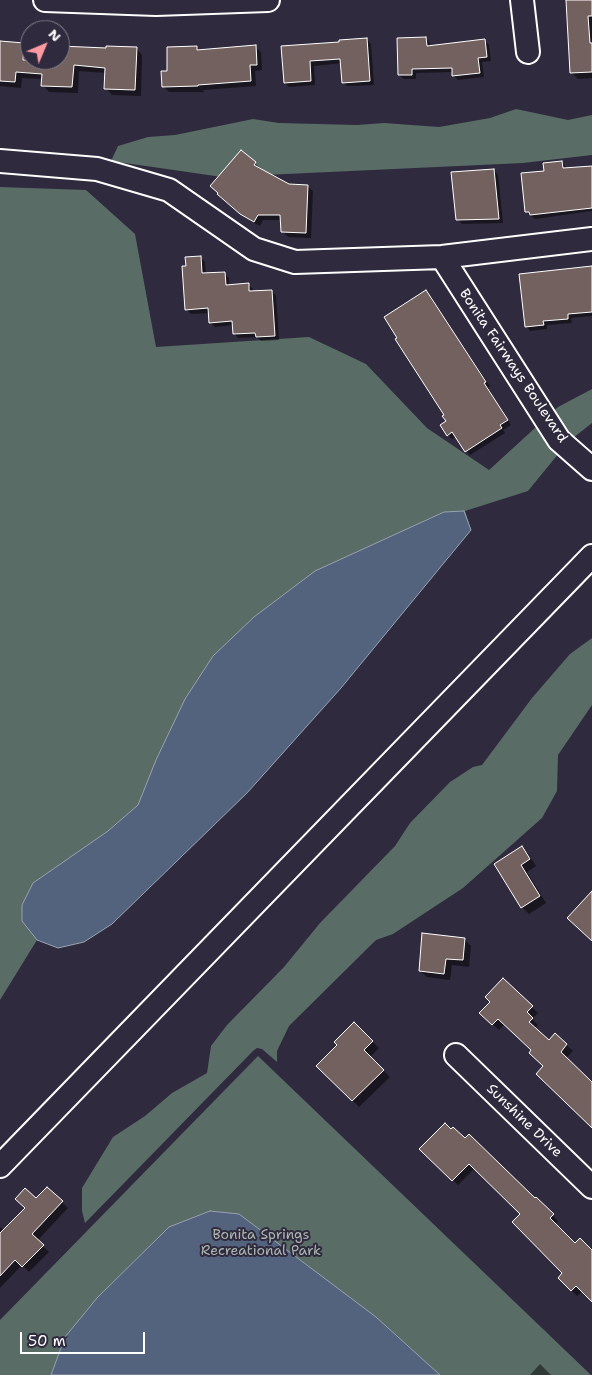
<!DOCTYPE html>
<html>
<head>
<meta charset="utf-8">
<style>
	body { margin:0 }
	#map { position:relative; width:592px; height:1375px; overflow:hidden; background:#2f2a3d; font-family:"Shantell Sans",sans-serif }
	canvas { display:block }
	.north { position:absolute; left:20px; top:20px; width:50px; height:50px; box-sizing:border-box; background:#2f2a3d; border:1px solid #827f8b; border-radius:50%; rotate:45deg; font-size:14px; font-weight:700; line-height:20px; text-align:center; color:#fff }
	.north::after { content:''; display:block; margin:auto; width:18px; height:22px; background:#ff9aa2; clip-path:polygon(50% 0,100% 100%,50% 72%,0 100%) }
	.scale { position:absolute; left:20px; top:1332px; width:125px; height:22px; box-sizing:border-box; border:2px solid #fff; border-top:0; padding-left:6px; font-size:15px; line-height:18px; white-space:nowrap; color:#fff; -webkit-text-stroke:4px #2f2a3d; paint-order:stroke }
</style>
</head>
<body>
<div id="map">
<canvas width="592" height="1375"></canvas>
<div class="north">N</div>
<div class="scale">50 m</div>
</div>
<script>
const ctx = document.querySelector('canvas').getContext('2d');
ctx.lineJoin = 'round';
function fillPath(path, color) {
  ctx.fillStyle = color;
  ctx.fill(path, 'evenodd');
}
function poly(rows) {
  const path = new Path2D();
  for (const r of rows) {
    path.moveTo(r[0], r[1]);
    for (let i = 2; i < r.length; i += 2) path.lineTo(r[i], r[i + 1]);
  }
  return path;
}
function trace(path, color, width, dash) {
  ctx.strokeStyle = color;
  ctx.lineWidth = width;
  ctx.lineCap = dash ? 'butt' : 'round';
  ctx.setLineDash(dash || []);
  ctx.stroke(path);
}
function label(font, color, halo, rows, align = 'center') {
  ctx.font = font + ' "Shantell Sans",sans-serif';
  ctx.lineWidth = 4;
  ctx.setLineDash([]);
  ctx.textBaseline = 'middle';
  ctx.strokeStyle = halo;
  ctx.fillStyle = color;
  for (const [text, x, y, turn = 0] of rows) {
    ctx.save();
    ctx.translate(x, y);
    ctx.rotate((+turn || 0) * Math.PI / 180);
    ctx.textAlign = isNaN(turn) ? turn : align;
    if (halo) ctx.strokeText(text, 0, 0);
    ctx.fillText(text, 0, 0);
    ctx.restore();
  }
}
const green = poly([
	[516,109,568,120,592,115,592,155,523,163,222,177,111,161,118,146,148,137,175,135,253,119,279,123,357,125,384,123,439,127,490,118],
	[0,187,86,190,135,234,156,347,309,337,366,364,427,428,489,470,558,407,592,389,592,423,568,442,528,491,465,511,471,530,341,688,247,793,112,924,84,942,58,948,37,940,0,1000],
	[592,638,592,705,558,755,557,791,542,818,463,888,393,934,376,940,289,1026,277,1051,277,1062,262,1049,257,1048,253,1051,85,1223,82,1211,82,1188,113,1137,145,1116,172,1093,207,1073,211,1046,227,1025,284,967,320,923,395,846,410,823,450,782,473,767,482,765,532,698,570,654],
	[258,1056,591,1375,0,1375,0,1320]
]);
const water = poly([
	[464,511,471,530,341,688,247,793,112,924,84,942,58,948,37,940,22,921,22,905,33,883,108,831,138,805,156,760,185,699,213,656,254,617,315,571,444,512,464,511],
	[210,1211,239,1214,376,1317,440,1375,51,1375,65,1337,97,1298,169,1227,210,1211]
]);
const shadow = poly([
	[567,0,592,0,592,78,578,79,572,73],
	[426,38,430,43,430,46,484,40,489,45,491,61,482,62,484,77,458,80,454,76,453,72,416,73,416,79,404,79,399,75],
	[367,39,371,44,374,85,347,86,343,82,342,63,314,66,315,85,289,87,285,83,282,47,340,43],
	[0,43,30,46,30,60,60,60,60,47,107,50,136,48,142,55,141,96,112,95,106,88,106,73,79,71,78,93,49,92,43,85,43,79,22,78,21,88,0,86],
	[197,47,200,51,255,47,261,52,262,70,255,71,256,86,203,90,204,92,169,92,163,86,168,72],
	[562,162,566,167,567,169,592,167,592,162,592,211,535,219,531,216,526,212,546,172],
	[255,163,260,168,288,185,307,186,313,191,311,238,288,237,283,232,281,220,263,220,260,226,247,219,224,200],
	[494,170,498,175,503,223,462,224,458,219],
	[200,257,205,262,206,274,224,273,229,278,229,286,248,284,253,289,253,292,272,291,276,296,279,340,261,341,257,337,238,338,234,333,233,325,215,327,210,322,210,313,191,314,186,309,187,267],
	[592,268,592,316,571,318,572,323,547,325,547,329,530,331,526,326],
	[426,292,490,386,488,388,511,425,503,430,505,433,470,455,456,437,452,439,448,435,447,422],
	[522,848,529,855,536,866,527,872,546,903,529,914,522,907,496,864],
	[464,939,471,946,469,967,452,965,450,980,427,977,420,971],
	[503,980,538,1013,532,1019,538,1025,535,1028,549,1042,555,1035,573,1051,566,1058,592,1083,592,1127,533,1050,505,1024,499,1030,481,1013,492,1002],
	[354,1024,379,1048,370,1057,390,1077,359,1107,318,1066,339,1045],
	[445,1125,535,1200,536,1199,558,1221,555,1225,575,1245,592,1251,592,1300,583,1291,577,1296,559,1278,564,1273,521,1214,475,1168,458,1185,421,1149],
	[47,1189,68,1208,37,1241,49,1252,29,1272,22,1265,0,1288,0,1227,4,1231],
	[540,1364,551,1375,530,1375]
]);
const building = poly([
	[566,0,592,0,592,16,588,16,590,43,592,43,592,72,570,73,566,0],
	[426,37,427,46,485,39,487,57,478,58,480,73,452,76,452,68,412,69,412,75,398,75,397,38,426,37],
	[367,38,370,81,342,83,340,59,310,61,311,81,284,83,281,46,339,42,339,40,367,38],
	[0,41,24,43,23,60,60,60,60,46,106,48,106,46,137,47,135,90,104,89,105,68,74,65,72,87,41,86,42,74,16,72,15,82,0,81,0,41],
	[256,45,257,65,250,65,251,81,198,85,198,86,162,87,161,71,167,71,167,47,197,46,197,50,256,45],
	[241,150,256,162,254,165,289,184,308,185,306,233,281,232,280,215,258,215,254,222,240,214,217,194,218,193,210,186,241,150],
	[562,161,563,168,592,166,592,208,530,215,529,212,525,212,521,173,544,171,543,163,562,161],
	[494,169,499,219,456,220,451,172,494,169],
	[201,256,202,273,225,272,226,285,249,283,249,291,272,290,275,336,256,337,255,333,233,334,232,321,209,323,208,308,185,310,182,266,186,266,185,257,201,256],
	[592,266,592,312,568,314,568,319,543,321,544,325,525,327,519,274,592,266],
	[426,290,486,382,484,383,508,420,500,425,502,428,465,452,452,432,447,436,440,425,446,421,442,416,444,415,395,339,397,338,384,317,426,290],
	[522,846,530,859,521,865,540,896,521,908,494,864,522,846],
	[592,891,592,941,567,918,592,891],
	[422,933,465,938,463,960,446,959,444,974,419,971,422,933],
	[503,978,533,1006,527,1012,533,1018,529,1022,549,1040,555,1033,567,1044,561,1052,592,1082,592,1128,536,1074,543,1066,529,1053,531,1050,498,1019,492,1025,479,1013,490,1002,485,997,503,978],
	[354,1022,373,1041,364,1050,384,1070,352,1101,316,1066,337,1045,334,1042,354,1022],
	[445,1123,451,1129,453,1127,465,1138,469,1134,535,1198,536,1197,554,1214,550,1218,575,1243,580,1238,592,1250,592,1302,576,1286,571,1291,558,1278,562,1273,512,1222,520,1214,469,1164,452,1181,419,1149,445,1123],
	[47,1187,63,1201,32,1234,44,1245,22,1267,15,1260,0,1276,0,1233,25,1208,15,1199,25,1188,36,1198,47,1187]
]);
const minor = poly([
	[45,0,156,4,268,0],
	[522,0,528,52],
	[0,161,97,169,169,190,254,249,295,262,442,257,592,239],
	[442,257,559,440,592,469],
	[456,1055,592,1187],
	[0,1166,592,556]
]);
const streetNames = [
	["Bonita Fairways Boulevard",513,366,56],
	["Sunshine Drive",524,1121,44]
];
const parkNames = [
	["Bonita Springs",261,1235],
	["Recreational Park",261,1251]
];
fillPath(green, '#596c66');
fillPath(water, '#53627d');
trace(water, '#98a1b1', 1);
fillPath(shadow, '#0007');
fillPath(building, '#72615f');
trace(building, '#fff', 1);
trace(minor, '#fff', 26);
trace(minor, '#2f2a3d', 22);
label('14px', '#fff', '#2f2a3d', streetNames);
label('14px', '#acb6b2', '#2f2a3d', parkNames);
</script>
</body>
</html>
